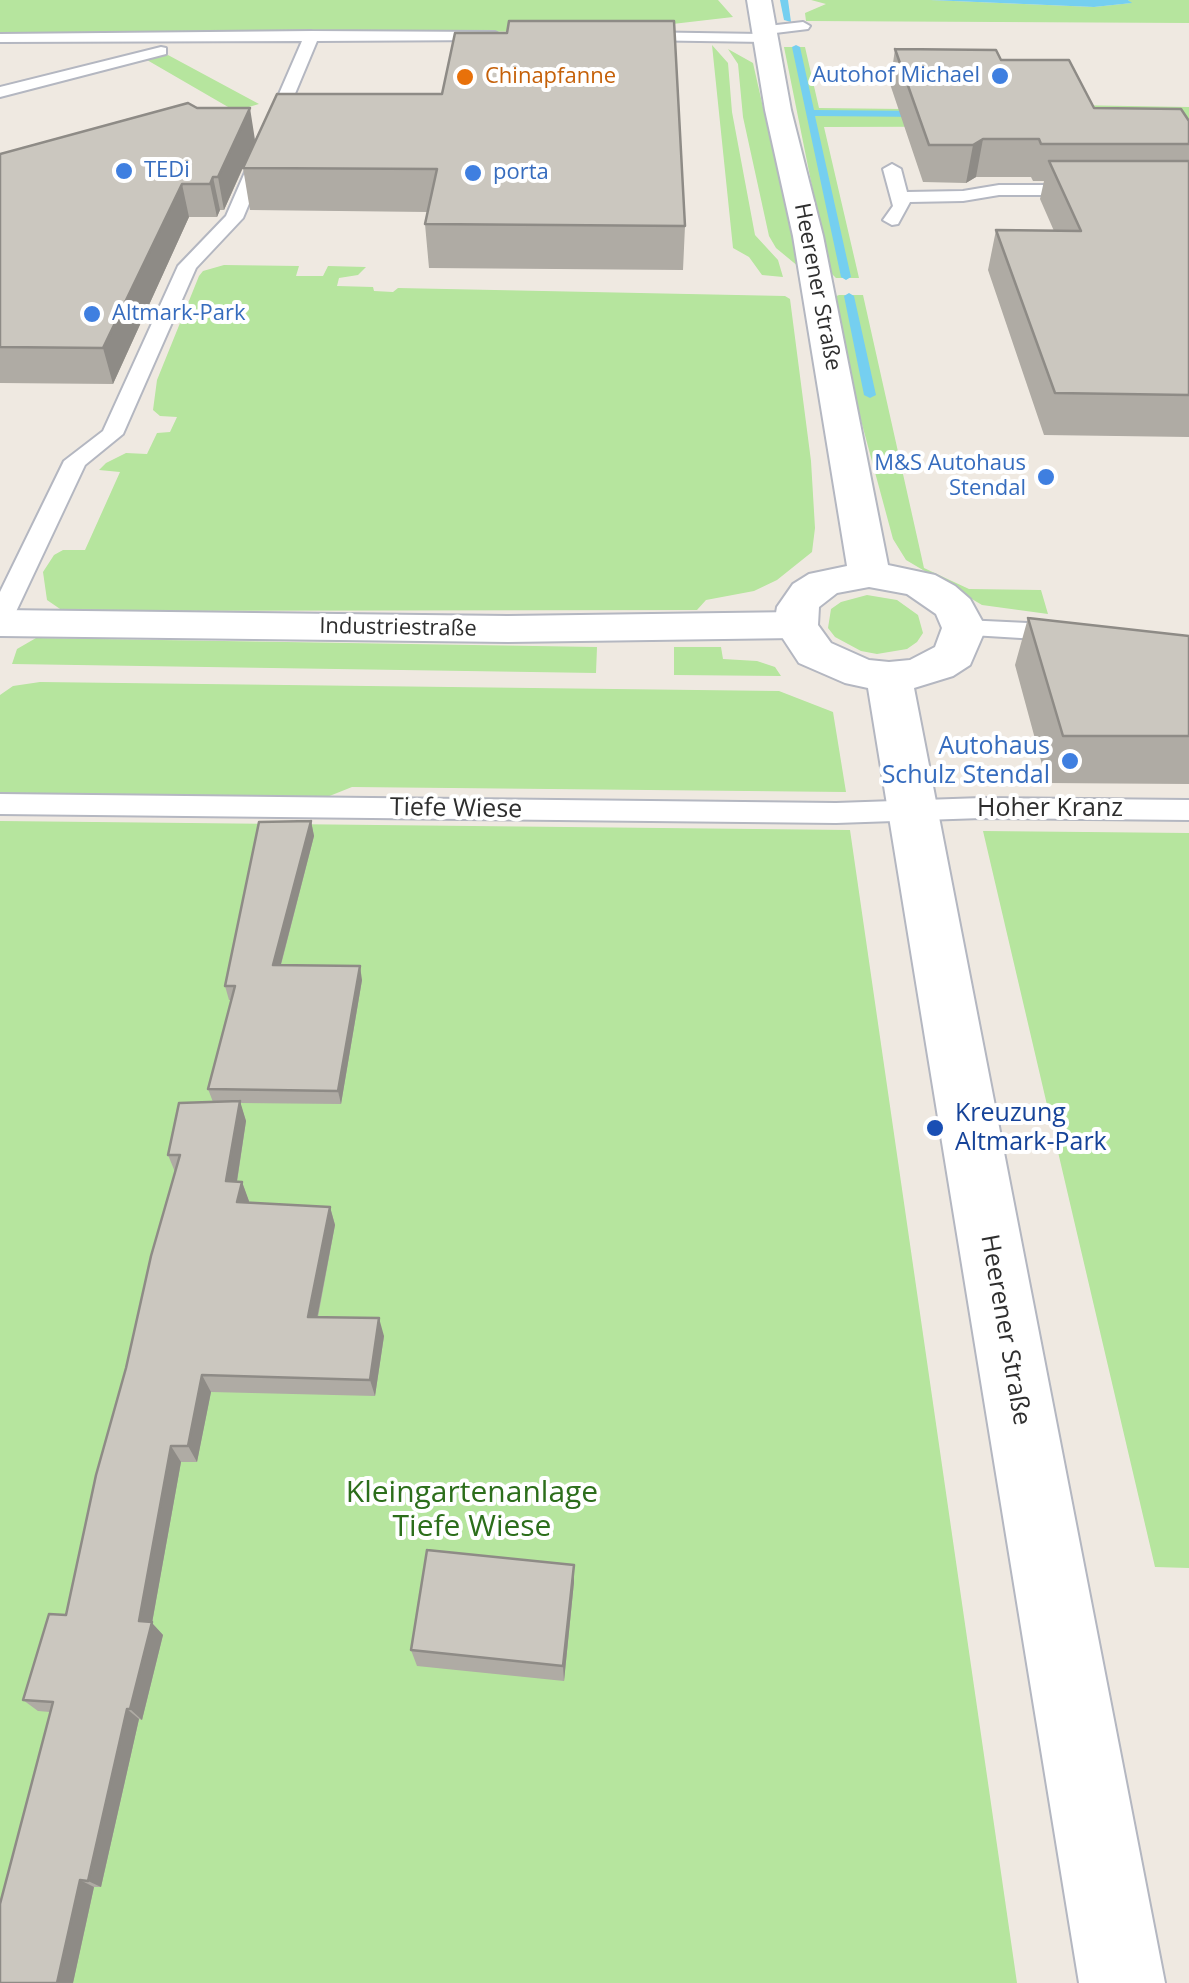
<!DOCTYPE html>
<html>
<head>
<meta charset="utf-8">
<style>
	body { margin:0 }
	canvas { display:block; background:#efe9e1 }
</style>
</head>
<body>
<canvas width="1189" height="1983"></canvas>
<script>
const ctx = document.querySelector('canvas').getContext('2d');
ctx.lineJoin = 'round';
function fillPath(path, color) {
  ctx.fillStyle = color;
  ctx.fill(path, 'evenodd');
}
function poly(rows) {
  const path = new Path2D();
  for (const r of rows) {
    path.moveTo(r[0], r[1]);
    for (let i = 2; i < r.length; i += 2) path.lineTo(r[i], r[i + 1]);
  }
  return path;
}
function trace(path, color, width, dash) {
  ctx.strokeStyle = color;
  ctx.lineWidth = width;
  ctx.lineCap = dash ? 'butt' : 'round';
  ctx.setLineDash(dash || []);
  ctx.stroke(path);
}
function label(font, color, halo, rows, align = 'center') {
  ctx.font = font + ' "Open Sans",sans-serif';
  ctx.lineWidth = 8;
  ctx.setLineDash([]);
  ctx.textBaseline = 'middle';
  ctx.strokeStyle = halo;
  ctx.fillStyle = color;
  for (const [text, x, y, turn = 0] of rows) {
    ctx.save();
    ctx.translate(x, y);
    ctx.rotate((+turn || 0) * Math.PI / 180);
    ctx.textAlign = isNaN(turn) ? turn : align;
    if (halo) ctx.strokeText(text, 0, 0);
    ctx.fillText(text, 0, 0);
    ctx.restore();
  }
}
const green = poly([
	[0,0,718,0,733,17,612,31,0,34],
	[811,0,930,0,1094,7,1131,3,1128,0,1189,0,1189,23,806,21,805,13,826,4],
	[712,45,728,63,732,112,755,235,778,260,783,277,762,275,749,257,733,248],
	[784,47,805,47,819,108,1071,111,1070,105,1189,107,1189,126,824,127,859,278,836,278,829,271],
	[728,49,753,63,799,267,776,248,769,236,743,117,738,64],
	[168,55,259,104,235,111,147,60],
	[224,265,299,266,296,276,323,276,328,266,366,267,358,275,339,278,337,286,373,287,374,291,393,292,398,288,785,296,790,299,811,461,815,528,812,552,777,580,754,591,706,600,697,610,63,611,47,600,43,572,54,555,63,550,85,550,120,472,99,470,106,463,126,453,147,454,157,433,170,432,177,417,160,416,153,410,157,380,199,276,203,271],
	[839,295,863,295,924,568,969,589,1041,590,1048,614,982,605,906,560,893,539,859,413,834,297],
	[867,595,897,600,918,615,923,633,917,642,907,649,877,654,861,651,835,637,828,628,831,609,841,602],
	[36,638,597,647,596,673,12,664,17,649],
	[674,647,721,647,723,659,757,661,775,667,781,676,674,675],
	[40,682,779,691,833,712,846,792,352,787,317,801,0,795,0,695,13,686],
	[0,821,850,830,1017,1983,0,1983],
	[983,831,1189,833,1189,1568,1155,1567]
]);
const water = poly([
	[930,0,1128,0,1132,3,1094,7]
]);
const stream = poly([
	[780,0,788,0,791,22,784,20,780,0],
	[796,45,800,47,814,110,924,111,928,114,924,117,815,116,851,277,846,280,841,277,792,47,796,45],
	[849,293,854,296,876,395,870,398,864,395,844,296,849,293]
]);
const service = poly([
	[803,22,810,26,808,29,767,34,772,38,765,42,634,40,627,36,634,32,761,34,759,27,803,22],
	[312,31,495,32,502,36,495,40,317,41,243,218,196,268,123,434,85,465,13,618,0,626,0,592,64,461,103,431,178,266,226,216,302,41,0,42,0,34,312,31],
	[161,47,166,48,166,54,0,97,0,87,161,47],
	[892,164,901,169,907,192,963,191,999,185,1084,185,1093,190,1084,195,999,195,963,201,910,202,898,224,892,225,883,220,893,206,883,169,892,164],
	[964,620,1070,625,1083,633,1070,641,955,634,951,628,955,622,964,620],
	[0,794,836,803,982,798,1189,800,1189,820,982,818,836,823,0,814,0,794]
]);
const minor = poly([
	[0,610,508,616,796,612,811,616,818,625,811,634,796,638,508,642,0,636,0,610]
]);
const secondary = poly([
	[747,0,771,0,791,110,823,236,888,565,935,575,955,586,970,599,986,628,970,665,953,676,914,688,1165,1983,1079,1983,868,688,845,683,799,663,774,625,777,607,793,584,809,574,847,566,793,236,765,110,747,0],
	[869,587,907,594,936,614,942,628,935,647,910,660,889,662,869,660,831,643,818,625,819,607,837,593,869,587]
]);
const wall = poly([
	[895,49,1001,60,1094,108,1189,121,1189,437,1044,435,988,270,996,230,1054,231,1040,199,1044,181,1033,181,1031,177,976,177,966,183,923,182,890,84],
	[277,94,685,226,683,270,429,268,425,224,428,212,250,210,243,168,224,210,220,210,217,217,189,217,113,384,0,383,0,154,255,140],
	[1028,618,1189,636,1189,784,1047,783,1015,665],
	[311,821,314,836,281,965,362,980,341,1104,240,1103,246,1121,237,1182,242,1182,249,1202,330,1207,335,1225,318,1317,384,1336,375,1396,211,1392,197,1462,181,1462,152,1623,163,1635,142,1720,139,1719,101,1887,94,1887,73,1983,0,1983,50,1712,38,1711,23,1700,66,1615,175,1172,168,1155,213,1102,208,1089,231,1000,229,1000,225,986],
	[574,1565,574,1582,564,1681,417,1666,411,1650]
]);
const shadedWall = poly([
	[250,108,255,140,224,210,218,177],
	[983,139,976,177,966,183,973,145],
	[213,177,220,210,217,217,210,184],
	[182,184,189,217,113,384,103,348],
	[311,821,314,836,277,979,273,965],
	[360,966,362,980,341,1104,338,1091],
	[240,1101,246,1121,234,1200,226,1181],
	[242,1182,249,1201,244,1221,237,1202],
	[330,1207,335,1225,314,1334,308,1317],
	[379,1318,384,1336,375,1396,370,1380],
	[202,1375,211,1392,197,1462,188,1446],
	[171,1446,181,1462,152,1623,163,1635,142,1720,130,1709,139,1621],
	[574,1565,574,1582,564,1681,563,1666],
	[127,1709,139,1719,101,1887,88,1881],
	[80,1880,94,1887,73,1983,57,1983]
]);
const building = poly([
	[509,21,674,21,685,226,425,224,437,169,243,168,277,94,442,94,455,33,507,33,509,21],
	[895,49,996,50,1001,60,1069,60,1094,108,1181,109,1189,121,1189,144,1041,144,1039,139,983,139,973,145,929,145,895,49],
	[188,103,197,108,250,108,218,177,213,177,210,184,182,184,103,348,0,347,0,154,188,103],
	[1049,161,1189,161,1189,395,1055,393,996,230,1081,231,1049,161],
	[1028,618,1189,636,1189,736,1063,736,1028,618],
	[311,821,273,965,360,966,338,1091,208,1089,235,986,225,986,259,822,311,821],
	[240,1101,226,1181,242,1182,237,1202,330,1207,308,1317,379,1318,370,1380,202,1375,188,1446,171,1446,139,1621,152,1622,130,1709,127,1709,88,1881,80,1880,57,1983,0,1983,0,1904,53,1702,23,1700,49,1614,66,1615,96,1475,126,1368,151,1256,180,1155,168,1155,179,1103,240,1101],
	[427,1550,574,1565,563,1666,411,1650,427,1550]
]);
const markers = [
	[1000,76,10,"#3f7fe0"],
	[465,77,10,"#e8710a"],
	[124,171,10,"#3f7fe0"],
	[473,173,10,"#3f7fe0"],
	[92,314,10,"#3f7fe0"],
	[1046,477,10,"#3f7fe0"],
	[1070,761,10,"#3f7fe0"],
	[935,1128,10,"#1a4fb4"]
];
const farShopnames = [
	["Autohof Michael",980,76,"right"],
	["TEDi",144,171],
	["porta",493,173],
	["Altmark-Park",112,314],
	["M&S Autohaus",1026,464,"right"],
	["Stendal",1026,489,"right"]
];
const farFoodnames = [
	["Chinapfanne",485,77]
];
const farStreetnames = [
	["Heerener Straße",817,287,79],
	["Industriestraße",398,628,1]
];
const shopNames = [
	["Autohaus",1050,747],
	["Schulz Stendal",1050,776]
];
const streetNames = [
	["Tiefe Wiese",456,809,1],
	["Hoher Kranz",1050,809],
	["Heerener Straße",1005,1330,80]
];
const transitNames = [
	["Kreuzung",955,1114],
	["Altmark-Park",955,1143]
];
const nearParknames = [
	["Kleingartenanlage",472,1493],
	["Tiefe Wiese",472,1527]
];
fillPath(green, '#b6e59e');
fillPath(water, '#75cff0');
fillPath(stream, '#75cff0');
trace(service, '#b4b7c1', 4);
trace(minor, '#b4b7c1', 4);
trace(secondary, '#b4b7c1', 4);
fillPath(service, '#fff');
fillPath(minor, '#fff');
fillPath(secondary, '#fff');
fillPath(wall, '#afaba4');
fillPath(shadedWall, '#8e8b86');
fillPath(building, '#cbc7bf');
trace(building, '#8e8b86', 2.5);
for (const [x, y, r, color] of markers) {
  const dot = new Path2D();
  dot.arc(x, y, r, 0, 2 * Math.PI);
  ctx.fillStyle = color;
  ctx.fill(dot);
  trace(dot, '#fff', 4);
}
label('22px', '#366cbe', '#fff', farShopnames, 'left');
label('22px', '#c56008', '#fff', farFoodnames, 'left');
label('22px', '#2e2e2e', '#fff', farStreetnames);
label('25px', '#366cbe', '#fff', shopNames, 'right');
label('25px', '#2e2e2e', '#fff', streetNames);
label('25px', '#164399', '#fff', transitNames, 'left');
label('30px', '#2c6e1b', '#fff', nearParknames);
</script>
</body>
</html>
